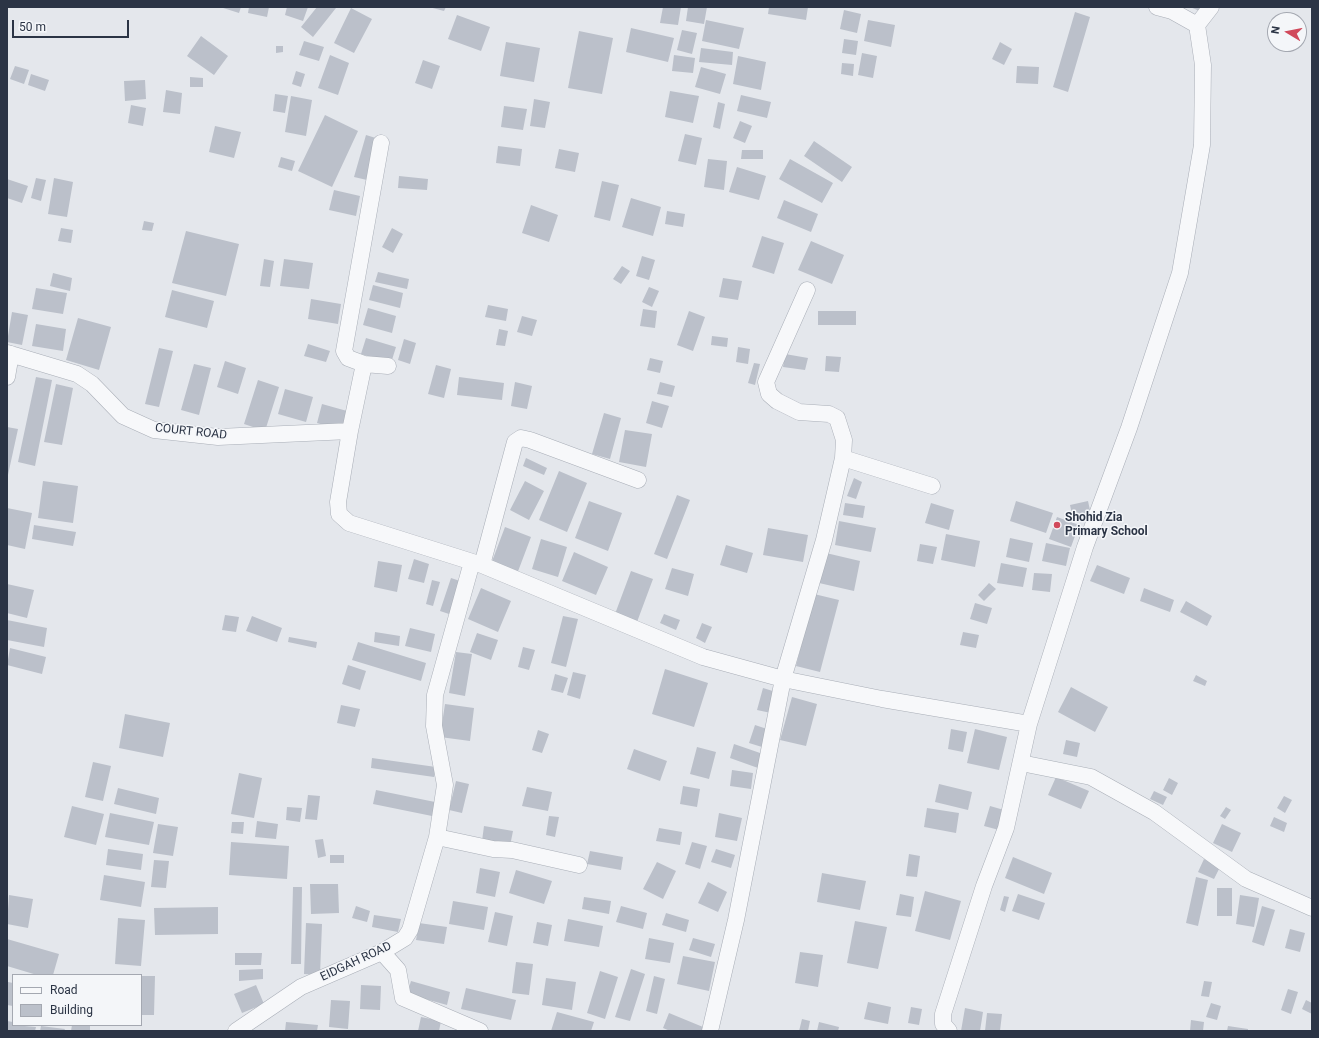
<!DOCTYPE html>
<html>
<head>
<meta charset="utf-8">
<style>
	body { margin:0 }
	#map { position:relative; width:1319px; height:1038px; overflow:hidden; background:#e4e7ec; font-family:Roboto,sans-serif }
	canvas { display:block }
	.frame { position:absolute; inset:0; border:8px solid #2b3445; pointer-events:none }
	.legend { position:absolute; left:12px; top:974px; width:130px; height:52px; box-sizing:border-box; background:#f4f6f9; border:1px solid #a4a8b1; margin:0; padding:5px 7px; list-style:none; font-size:12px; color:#2b3445 }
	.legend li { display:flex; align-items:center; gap:8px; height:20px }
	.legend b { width:20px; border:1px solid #a4a8b1 }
	.north { position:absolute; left:1267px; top:12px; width:40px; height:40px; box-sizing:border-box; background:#f4f6f9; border:1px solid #a4a8b1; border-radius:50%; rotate:280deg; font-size:11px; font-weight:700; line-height:16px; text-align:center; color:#2b3445 }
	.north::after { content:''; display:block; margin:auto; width:14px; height:18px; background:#d1495b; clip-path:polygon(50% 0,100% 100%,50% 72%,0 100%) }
	.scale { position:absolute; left:12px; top:20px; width:117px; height:18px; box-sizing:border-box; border:2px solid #2b3445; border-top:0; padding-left:5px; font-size:12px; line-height:14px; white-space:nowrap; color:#2b3445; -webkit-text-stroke:3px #f4f6f9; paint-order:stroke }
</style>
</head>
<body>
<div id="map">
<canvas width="1319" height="1038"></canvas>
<div class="frame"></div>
<ul class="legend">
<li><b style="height:5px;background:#f7f8fa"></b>Road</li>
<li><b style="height:11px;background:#bbc0ca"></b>Building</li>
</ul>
<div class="north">N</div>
<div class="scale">50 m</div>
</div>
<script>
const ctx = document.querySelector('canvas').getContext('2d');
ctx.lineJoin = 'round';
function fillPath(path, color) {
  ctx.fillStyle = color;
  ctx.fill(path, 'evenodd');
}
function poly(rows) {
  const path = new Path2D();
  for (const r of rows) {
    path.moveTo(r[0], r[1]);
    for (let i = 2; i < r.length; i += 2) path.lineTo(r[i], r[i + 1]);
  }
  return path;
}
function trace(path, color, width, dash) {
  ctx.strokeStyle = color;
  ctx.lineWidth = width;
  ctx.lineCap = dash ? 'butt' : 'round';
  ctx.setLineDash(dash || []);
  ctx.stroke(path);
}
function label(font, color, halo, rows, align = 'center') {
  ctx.font = font + ' Roboto,sans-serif';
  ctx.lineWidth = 3;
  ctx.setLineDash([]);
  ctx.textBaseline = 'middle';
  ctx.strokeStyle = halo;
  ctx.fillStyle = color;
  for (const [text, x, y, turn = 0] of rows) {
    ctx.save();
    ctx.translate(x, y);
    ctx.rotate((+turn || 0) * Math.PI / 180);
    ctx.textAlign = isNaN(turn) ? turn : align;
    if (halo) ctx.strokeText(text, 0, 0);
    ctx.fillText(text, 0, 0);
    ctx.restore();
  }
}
const building = poly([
	[220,7,241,7,239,13],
	[249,7,269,7,267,17,248,13],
	[287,7,308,7,303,21,285,15],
	[317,7,336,8,313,37,301,27],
	[429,7,446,7,444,11],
	[663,7,681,7,678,25,660,23],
	[688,7,707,7,704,24,686,21],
	[769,7,808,7,806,20,768,14],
	[1190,7,1204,7,1202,12],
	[351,8,372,19,354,53,334,43],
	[844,10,861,14,857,33,840,29],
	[1075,12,1090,17,1068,92,1053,87],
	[457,15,490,27,481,51,448,39],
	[706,20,744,28,739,49,702,41],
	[868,20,895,25,891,47,864,41],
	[631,28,674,38,668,62,626,52],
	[682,30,697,33,692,54,677,50],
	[579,31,613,38,602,94,568,88],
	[201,36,228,56,214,75,187,56],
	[844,39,858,41,856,55,842,53],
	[304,41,324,47,319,61,299,55],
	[506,42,540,48,534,82,500,76],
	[1000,42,1012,49,1004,65,992,59],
	[276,46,283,46,283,52,276,53],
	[701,48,733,52,732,65,699,62],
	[862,53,877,56,873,78,858,75],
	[330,55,349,63,338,95,318,88],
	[674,55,695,58,693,73,672,71],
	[738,56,766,62,761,90,733,84],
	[423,60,440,66,432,89,415,83],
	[842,63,854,64,853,76,841,74],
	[15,66,29,70,24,84,10,79],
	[1017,66,1039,67,1038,84,1016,83],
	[701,67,726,74,720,94,695,87],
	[296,71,305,74,301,87,292,84],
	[31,74,49,80,45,91,28,85],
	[190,77,203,78,203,87,190,87],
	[145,80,146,99,125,101,124,81],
	[166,90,182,93,180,114,163,112],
	[670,91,699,96,693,123,665,117],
	[275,94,288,96,285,113,273,111],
	[741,95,771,102,767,118,737,111],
	[291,96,312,100,306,136,285,132],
	[534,99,550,102,545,128,530,126],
	[718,102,725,104,720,129,713,127],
	[131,105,146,108,143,126,128,123],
	[504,106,527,109,523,130,501,127],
	[325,115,358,131,332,187,298,171],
	[740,121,752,126,745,143,733,138],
	[215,126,241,132,234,158,209,152],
	[685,134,702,138,696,165,678,161],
	[366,135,379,139,367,180,354,177],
	[814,141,852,167,842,182,804,156],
	[498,146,522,149,520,166,496,163],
	[559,149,579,153,575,172,555,168],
	[742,150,763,150,763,159,741,159],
	[281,157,295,161,292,171,278,167],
	[708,159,727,161,724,190,704,187],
	[790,159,833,183,822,203,779,179],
	[737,167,766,176,759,200,729,192],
	[399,176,428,179,427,190,398,188],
	[36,178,46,180,41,201,31,198],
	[54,178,73,182,67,217,48,214],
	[7,179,28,186,22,203,7,198],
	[602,181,619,185,610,221,594,217],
	[334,190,360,196,356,216,329,210],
	[631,198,661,207,653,236,622,227],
	[784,200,818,214,811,232,777,218],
	[531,205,558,215,549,242,522,233],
	[667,211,685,214,683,227,665,224],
	[144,221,154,223,152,231,142,230],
	[61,228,73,230,71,243,58,241],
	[392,228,403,234,393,253,382,247],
	[186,231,239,244,226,296,172,283],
	[762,236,784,243,774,274,752,267],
	[811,241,844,255,832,284,798,270],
	[642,256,655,260,649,280,636,276],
	[264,259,274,261,270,287,260,286],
	[284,259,313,263,309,289,280,286],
	[622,266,630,271,621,284,613,279],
	[378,272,409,279,407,289,375,282],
	[53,273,72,278,70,291,50,286],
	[723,278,742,281,738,300,719,297],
	[373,285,403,293,400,308,369,300],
	[649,287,659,291,652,307,642,302],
	[36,288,67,293,63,314,32,309],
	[172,290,214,301,207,328,165,317],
	[311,299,341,304,338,324,308,319],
	[488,305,508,309,506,321,485,317],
	[368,308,396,316,392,333,363,325],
	[643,309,657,311,655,328,640,326],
	[689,311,705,317,693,351,677,345],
	[818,311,856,311,856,325,818,325],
	[12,312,28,315,22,345,7,342],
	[522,316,537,320,532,336,517,332],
	[78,318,111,327,99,370,66,360],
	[36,324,66,329,63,351,32,346],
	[499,329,508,331,505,346,496,345],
	[712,336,728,338,727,347,711,345],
	[366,338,396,347,391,363,361,354],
	[404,339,416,343,410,364,398,360],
	[308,344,330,351,326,362,304,356],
	[738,347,750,349,748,364,736,362],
	[159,348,173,351,159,407,145,404],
	[785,354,808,358,805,370,783,367],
	[826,356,841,357,839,372,825,371],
	[650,358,663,361,660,373,647,370],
	[225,361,246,368,238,394,217,387],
	[754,363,760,364,755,385,748,383],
	[194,364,211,368,199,415,181,410],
	[436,365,451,369,444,398,428,394],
	[36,377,52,380,35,466,18,462],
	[459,377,504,383,502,400,457,395],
	[258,380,279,387,265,431,244,424],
	[515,382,532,386,527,409,511,406],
	[660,382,675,386,672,397,657,394],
	[56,384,73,388,62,445,44,442],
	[285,389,313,397,306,422,278,414],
	[652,401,669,406,662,428,646,423],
	[322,404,347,411,342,430,317,423],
	[604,413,621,418,610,459,592,454],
	[7,427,18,429,8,475,7,474],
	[625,430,652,434,646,467,619,462],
	[526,458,547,468,544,475,523,466],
	[559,471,587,483,567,532,539,520],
	[854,478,862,482,856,499,847,496],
	[43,481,78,486,73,523,38,518],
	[525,481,544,491,529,520,510,510],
	[677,495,690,500,667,559,654,554],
	[589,501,622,513,608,551,575,538],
	[1016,501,1053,513,1046,533,1010,521],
	[1088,501,1091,515,1073,519,1070,505],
	[845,503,865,506,863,518,843,515],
	[931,503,954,510,949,530,925,523],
	[7,508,32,513,25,549,7,545],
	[1057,517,1079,525,1071,547,1049,539],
	[839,521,876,528,871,552,835,545],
	[34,525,76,532,73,546,32,539],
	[505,527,531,537,517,574,491,564],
	[768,528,808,535,803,562,763,555],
	[946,534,980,541,975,567,941,560],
	[1010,538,1033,543,1029,562,1006,557],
	[541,539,567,547,558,577,532,569],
	[1046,543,1070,548,1066,566,1042,561],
	[920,544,937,547,933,564,917,561],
	[726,545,753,553,747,573,720,565],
	[574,552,608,567,596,595,562,581],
	[826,553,860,561,854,591,819,583],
	[414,559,429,564,424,583,408,579],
	[378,561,402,565,397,592,374,587],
	[1001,563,1027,568,1023,587,997,583],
	[1097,565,1130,578,1124,594,1090,581],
	[672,568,694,574,688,596,665,589],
	[631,571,653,579,637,622,615,614],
	[1034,573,1052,574,1050,592,1032,590],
	[451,578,463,582,452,615,440,611],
	[432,580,440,582,433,606,426,604],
	[989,583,996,589,984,601,978,595],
	[7,584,34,590,27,618,7,613],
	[481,588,511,601,498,632,468,619],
	[1144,588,1174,600,1170,612,1140,601],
	[814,594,839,600,820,672,796,666],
	[1186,601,1212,616,1207,626,1180,612],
	[975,603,992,608,987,624,970,619],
	[664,614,680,620,676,630,660,623],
	[225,615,239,617,236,632,222,630],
	[252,616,282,628,277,642,246,631],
	[563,616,578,619,566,667,551,663],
	[7,620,47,628,44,647,7,640],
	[702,623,712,627,705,643,696,638],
	[410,628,435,634,431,652,405,646],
	[375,632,400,636,399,646,374,642],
	[963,632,979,635,976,648,960,645],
	[477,633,498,640,491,660,470,652],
	[289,637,317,642,316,648,288,642],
	[358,642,426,663,421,681,352,660],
	[523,647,535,650,529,670,518,667],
	[10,648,46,657,42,674,7,665],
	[456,652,472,654,465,696,449,693],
	[348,665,366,671,360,690,342,684],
	[665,669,708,683,694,727,652,714],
	[573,672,586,675,580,699,567,695],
	[555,674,568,678,563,693,551,690],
	[1196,675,1207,681,1205,686,1193,681],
	[1071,687,1108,707,1095,732,1058,712],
	[763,688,776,692,771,713,757,710],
	[792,697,817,704,806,746,780,740],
	[445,704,474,708,470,741,440,737],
	[341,705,360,709,355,727,337,723],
	[125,714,170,723,163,757,119,748],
	[755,725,767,729,762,747,749,743],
	[951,729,967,732,963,752,948,749],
	[975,729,1007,737,999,770,967,763],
	[538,730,549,734,542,753,532,750],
	[1066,740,1080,743,1077,757,1063,754],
	[734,744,763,754,758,768,730,758],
	[697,747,716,752,709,779,690,774],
	[634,749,667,761,660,781,627,769],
	[372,758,436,767,434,777,371,768],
	[93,762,111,766,103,801,85,797],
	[732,770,753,773,751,789,730,786],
	[239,773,262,778,254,818,231,814],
	[1056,777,1089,791,1081,809,1048,795],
	[1169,778,1178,783,1172,795,1163,790],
	[456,781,469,784,462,813,449,810],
	[939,784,972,792,968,810,935,802],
	[683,786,700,789,697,807,680,804],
	[527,787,552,792,548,811,522,806],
	[118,788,159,798,156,814,114,804],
	[376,790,435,802,432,816,373,804],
	[1154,791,1167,797,1163,805,1150,799],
	[308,795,320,796,317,820,305,819],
	[1284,796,1292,800,1285,813,1277,808],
	[72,806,104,814,96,845,64,837],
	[990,806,1004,810,999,830,984,826],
	[287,807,302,808,300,822,286,820],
	[1226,807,1231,810,1225,819,1220,816],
	[927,808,959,813,956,833,924,827],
	[110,813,154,822,149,845,105,837],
	[719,813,742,818,737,841,715,837],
	[549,816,559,817,555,837,546,835],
	[1274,817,1287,823,1284,832,1270,826],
	[257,821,278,824,276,839,255,837],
	[232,822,244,822,243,834,231,833],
	[158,824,178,827,173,856,153,853],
	[1222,824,1241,833,1232,852,1213,843],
	[484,826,513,831,510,846,482,841],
	[659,828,682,832,680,845,656,841],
	[323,839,326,856,318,858,315,840],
	[231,842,289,846,287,879,229,875],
	[692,842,707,846,700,869,685,864],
	[108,849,143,854,141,870,106,865],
	[716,849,735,855,731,868,711,862],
	[590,851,623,857,621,870,587,864],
	[909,854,920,856,917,877,906,876],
	[330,855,344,855,344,863,330,863],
	[1013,857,1052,873,1044,894,1005,878],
	[1204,859,1220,867,1214,879,1198,872],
	[154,860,169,861,166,888,151,887],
	[657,862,676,871,663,899,643,889],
	[480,868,500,872,495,897,476,893],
	[516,870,552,881,544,904,509,893],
	[822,873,866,881,860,910,817,902],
	[104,875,145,882,141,907,100,900],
	[1196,877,1208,880,1198,926,1186,923],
	[708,882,727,892,718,912,698,903],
	[310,884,338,884,339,913,311,914],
	[293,887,302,887,301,964,291,964],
	[1217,888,1232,888,1232,916,1217,916],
	[925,891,961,901,950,940,915,931],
	[900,894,914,897,911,917,896,915],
	[1018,894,1045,903,1039,920,1012,911],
	[9,895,33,899,28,928,7,924],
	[1240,895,1259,898,1254,927,1236,924],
	[1004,896,1009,897,1005,912,1000,910],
	[584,897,611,901,609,914,582,909],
	[453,901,488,907,484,930,449,924],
	[356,906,370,911,367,922,352,918],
	[621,906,647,913,643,929,616,922],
	[1262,906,1275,910,1264,946,1252,942],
	[218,907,218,934,155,935,154,908],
	[495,912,513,916,507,946,488,942],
	[666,913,689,920,686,932,662,925],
	[374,915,401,919,398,932,372,927],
	[118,918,145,920,141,966,115,964],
	[568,919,603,926,599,947,564,941],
	[855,921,887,927,878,969,847,963],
	[537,922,552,925,548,946,533,943],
	[306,923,322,924,320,975,304,974],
	[419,923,447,927,444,944,416,940],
	[1290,929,1305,933,1300,952,1285,948],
	[649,938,674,943,670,963,645,959],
	[693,938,715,944,711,957,689,950],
	[7,939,59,954,53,975,37,975,7,966],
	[800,952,823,955,818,987,795,983],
	[235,953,262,953,261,965,235,965],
	[683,956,715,962,709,991,677,984],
	[516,962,533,964,529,995,512,993],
	[263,969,263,979,239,981,239,970],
	[631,969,645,974,630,1021,615,1017],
	[600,971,618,977,605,1019,587,1013],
	[141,976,155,976,154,1015,141,1015],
	[654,976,665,979,657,1014,646,1011],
	[546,978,576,982,572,1010,542,1005],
	[411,981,450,992,447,1005,407,994],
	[1204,981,1212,982,1209,997,1201,996],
	[8,982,13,983,13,1006,7,1005],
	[256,985,264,1004,242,1013,234,994],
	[361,985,381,986,380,1010,360,1009],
	[466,988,516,1000,511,1020,461,1009],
	[1288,989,1298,992,1291,1014,1281,1010],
	[331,1000,350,1001,348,1029,329,1027],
	[1306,1000,1312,1003,1312,1014,1302,1009],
	[868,1002,891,1007,888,1024,864,1019],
	[1211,1003,1221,1006,1217,1020,1206,1017],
	[911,1007,922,1009,919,1025,908,1023],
	[965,1008,983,1012,980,1031,961,1031],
	[557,1012,594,1022,591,1031,551,1031],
	[669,1013,703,1027,702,1031,670,1031,663,1028],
	[987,1013,1002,1014,1000,1031,985,1031],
	[421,1017,441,1021,439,1031,418,1031],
	[802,1019,810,1021,808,1031,799,1031],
	[1191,1020,1204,1022,1203,1031,1190,1031],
	[7,1021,13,1022,13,1025,36,1027,35,1031,7,1031],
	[286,1022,318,1025,317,1031,285,1031],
	[819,1022,839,1027,838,1031,817,1031],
	[72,1025,90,1025,90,1031,71,1031],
	[41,1026,65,1029,64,1031,40,1031],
	[1228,1026,1248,1029,1248,1031,1227,1031]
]);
const street = poly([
	[1157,7,1172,11,1197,25,1211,7],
	[381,143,344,351,348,358,364,364,388,366],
	[7,353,77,374,92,384,123,416,154,430,218,437,350,431],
	[364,364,350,431,338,502,339,514,349,523,482,565,703,657,783,679,882,699,1029,724],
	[7,377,11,354],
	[843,458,932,486],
	[482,565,515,442,521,438,530,440,638,480],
	[1021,763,1091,777,1154,812,1246,879,1312,908],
	[437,837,493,849,512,850,579,865],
	[382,952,398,970,403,998,480,1031],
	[236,1031,301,987,382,952,405,938,410,930,437,837,445,785,434,726,435,695,472,562],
	[710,1031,736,920,783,679,824,540,843,458,844,440,837,418,829,414,799,412,777,401,769,394,766,382,807,290],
	[949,1031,943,1024,943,1014,984,886,1006,828,1029,724,1085,547,1129,428,1180,273,1202,145,1203,65,1197,25]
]);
const markers = [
	[1057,525,4,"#d1495b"]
];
const streetNames = [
	["COURT ROAD",191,432,6],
	["EIDGAH ROAD",356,962,-25]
];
const poiNames = [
	["Shohid Zia",1065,518],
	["Primary School",1065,532]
];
fillPath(building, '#bbc0ca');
trace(street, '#a9aeb7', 17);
trace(street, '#f7f8fa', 16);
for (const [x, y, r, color] of markers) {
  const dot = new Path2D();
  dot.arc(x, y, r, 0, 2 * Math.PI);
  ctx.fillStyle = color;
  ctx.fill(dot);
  trace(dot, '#f4f6f9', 1.5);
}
label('12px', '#2b3445', '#f4f6f9', streetNames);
label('bold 12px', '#2b3445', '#f4f6f9', poiNames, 'left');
</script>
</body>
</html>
